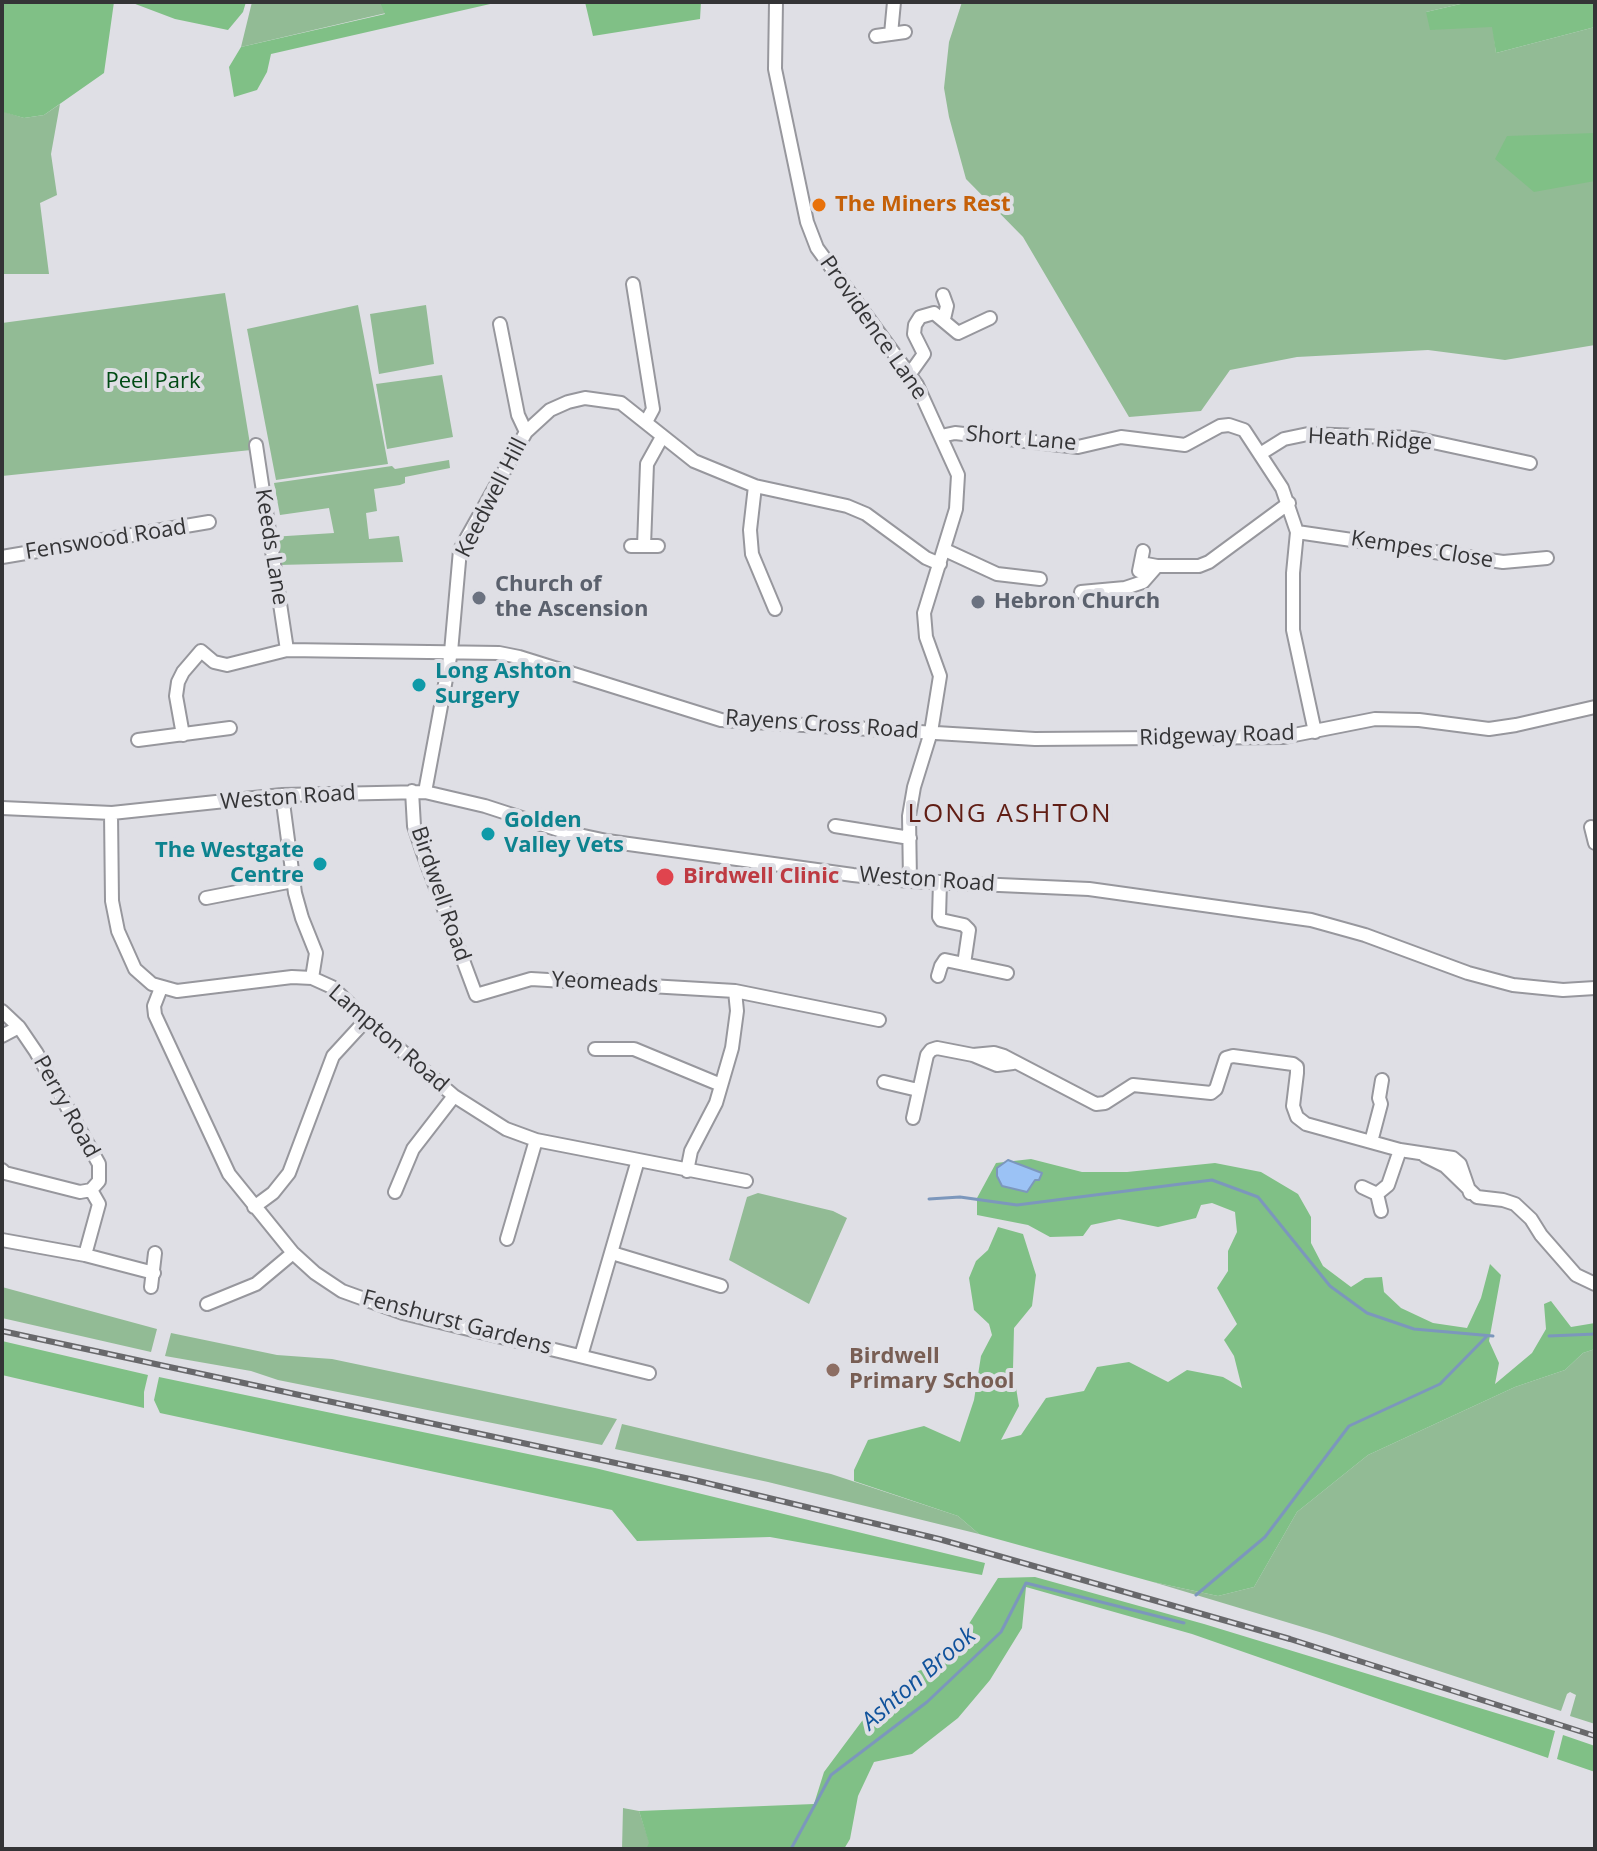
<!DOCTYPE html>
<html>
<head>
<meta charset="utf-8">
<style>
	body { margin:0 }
	#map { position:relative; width:1597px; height:1851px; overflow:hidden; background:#dfdfe5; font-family:"Open Sans",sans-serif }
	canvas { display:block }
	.frame { position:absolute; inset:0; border:4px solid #343436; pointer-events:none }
</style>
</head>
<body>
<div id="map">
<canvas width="1597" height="1851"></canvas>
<div class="frame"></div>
</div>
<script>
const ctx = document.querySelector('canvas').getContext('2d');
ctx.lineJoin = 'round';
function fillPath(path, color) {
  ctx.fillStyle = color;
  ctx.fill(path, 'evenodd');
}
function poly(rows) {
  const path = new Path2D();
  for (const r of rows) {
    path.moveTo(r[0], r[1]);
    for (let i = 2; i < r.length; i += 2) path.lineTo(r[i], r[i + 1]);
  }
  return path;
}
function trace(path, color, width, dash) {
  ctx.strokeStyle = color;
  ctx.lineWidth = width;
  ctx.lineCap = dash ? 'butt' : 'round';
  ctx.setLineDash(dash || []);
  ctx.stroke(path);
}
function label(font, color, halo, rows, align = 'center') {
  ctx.font = font + ' "Open Sans",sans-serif';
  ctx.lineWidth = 8;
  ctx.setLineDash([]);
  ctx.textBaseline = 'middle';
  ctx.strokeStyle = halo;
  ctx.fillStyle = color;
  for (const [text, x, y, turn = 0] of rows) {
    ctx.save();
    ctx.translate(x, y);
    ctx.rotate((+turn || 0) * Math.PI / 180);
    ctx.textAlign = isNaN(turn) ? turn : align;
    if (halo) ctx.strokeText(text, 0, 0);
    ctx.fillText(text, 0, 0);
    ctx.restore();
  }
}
const green = poly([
	[252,2,382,2,386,13,241,47],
	[962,2,1469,2,1426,12,1493,27,1496,53,1595,27,1595,345,1505,360,1428,350,1297,357,1230,370,1201,411,1129,417,1023,237,966,179,949,117,944,88,949,42],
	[60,104,51,154,57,195,40,203,49,274,2,274,2,111,24,118,44,115],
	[225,293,251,450,2,476,2,323],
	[358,305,388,464,276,480,247,329],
	[426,305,434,364,379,374,370,314],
	[442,375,453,437,387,449,376,384],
	[449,460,450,468,405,477,405,483,400,485,374,489,377,511,366,513,369,539,399,536,403,562,278,565,271,537,334,533,329,508,280,515,274,483,392,466,395,469],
	[758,1193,833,1211,847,1218,809,1304,729,1260,747,1197],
	[2,1287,157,1329,151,1352,2,1318],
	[171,1333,277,1355,332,1359,617,1419,602,1445,278,1380,251,1371,165,1356],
	[1595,1349,1595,1724,1570,1716,1576,1695,1570,1692,1567,1694,1561,1711,1326,1634,1153,1582,1218,1596,1254,1587,1297,1512,1368,1455,1515,1387,1565,1370,1583,1353],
	[622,1424,831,1474,958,1516,979,1534,768,1482,615,1449],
	[623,1808,639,1811,650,1844,646,1849,622,1849]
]);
const forest = poly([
	[2,2,114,2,104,73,44,115,24,118,3,112],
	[130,2,246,2,243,12,228,30,175,19],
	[380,2,499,2,271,54,267,72,257,90,234,97,229,67,241,47,385,14],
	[585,2,701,2,700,19,593,36],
	[1469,2,1595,2,1595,27,1496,53,1492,27,1430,30,1426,12],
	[1595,133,1595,181,1534,192,1495,159,1507,136],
	[1031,1159,1082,1172,1127,1172,1215,1163,1261,1172,1298,1194,1311,1217,1311,1243,1323,1266,1351,1287,1365,1278,1382,1277,1384,1292,1401,1308,1433,1323,1467,1328,1481,1298,1490,1264,1501,1275,1489,1341,1499,1363,1495,1384,1532,1353,1546,1329,1544,1304,1551,1301,1571,1327,1595,1323,1595,1349,1583,1353,1565,1370,1515,1387,1368,1455,1297,1512,1254,1587,1218,1596,1153,1582,979,1534,958,1516,854,1481,854,1470,868,1440,924,1426,960,1442,974,1400,981,1356,992,1335,989,1324,974,1310,969,1278,976,1261,988,1250,998,1227,1023,1234,1036,1275,1032,1306,1014,1328,1013,1369,1019,1406,1001,1440,1021,1435,1046,1398,1084,1391,1097,1367,1129,1362,1168,1382,1187,1370,1223,1377,1242,1388,1234,1356,1224,1340,1237,1324,1217,1288,1228,1271,1228,1251,1237,1232,1235,1212,1212,1203,1201,1205,1196,1218,1158,1227,1119,1219,1091,1225,1083,1236,1050,1237,1028,1225,977,1215,977,1198,996,1163],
	[2,1341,148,1375,144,1392,144,1408,2,1375],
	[159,1377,595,1468,985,1563,982,1575,770,1537,637,1541,612,1510,160,1413,154,1400],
	[1035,1577,1204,1624,1555,1731,1548,1758,1192,1634,1026,1587,1022,1628,990,1680,958,1718,912,1754,874,1762,858,1796,850,1839,844,1849,646,1849,649,1843,639,1811,814,1804,824,1772,862,1721,916,1672,946,1660,998,1578],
	[1563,1735,1595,1746,1595,1772,1557,1759]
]);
const water = poly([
	[1008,1160,1042,1173,1039,1180,1035,1180,1027,1192,1002,1186,997,1176,997,1168,1008,1160]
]);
const stream = poly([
	[929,1199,960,1197,1017,1205,1212,1180,1258,1197,1330,1286,1367,1313,1414,1329,1493,1336],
	[1549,1336,1595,1334],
	[1196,1595,1265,1537,1349,1426,1440,1384,1487,1336],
	[791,1849,831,1775,927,1702,1001,1632,1026,1583,1184,1623]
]);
const minor = poly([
	[776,2,775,69,807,222,817,248,917,385,958,475,956,509,924,613,926,637,940,676,931,732,914,787,909,816,910,881],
	[891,34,894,2],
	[876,36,905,32],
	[633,284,653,409,646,422],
	[943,295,947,306,944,319],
	[500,324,518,415,526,432],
	[909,375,924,354,914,334,915,325,920,317,934,313,958,333,990,318],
	[941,436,955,433,1078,447,1121,437,1185,445,1220,426,1229,425,1244,430,1282,488,1297,532,1293,573,1293,630,1315,732],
	[256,445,287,650],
	[1260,454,1284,439,1308,434,1414,438,1530,463],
	[755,486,750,530,752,554,775,609],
	[1297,532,1503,562,1547,558],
	[631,546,658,546],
	[644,546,647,464,662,437],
	[945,550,997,574,1040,579],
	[2,557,209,522],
	[1157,566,1199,566,1209,562,1289,503],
	[1139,571,1143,551],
	[1081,592,1125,588,1143,582,1157,566,1141,563],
	[183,735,176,696,178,682,183,672,201,651,214,662,227,665,287,650,499,653,519,657,721,720,1035,739,1284,737,1375,719,1419,720,1489,729,1516,725,1595,707],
	[138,740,230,728],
	[412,791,414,826,423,853,476,995,531,979,735,991,879,1020],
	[425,792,451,652,460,550,526,432,550,410,568,402,585,398,621,403,694,461,755,486,847,506,866,514,926,558,940,564],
	[282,795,295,893,302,918,316,953,312,978],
	[2,808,112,813,282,795,425,792,485,806,565,832,607,841,853,875,910,881,1089,889,1311,920,1365,935,1468,973,1513,985,1563,990,1595,988],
	[111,813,112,901,118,931,135,969,152,984,177,991,292,977,312,978,332,987,366,1020,454,1096,506,1129,536,1140,746,1181],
	[835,826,910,838],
	[1591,827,1595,843],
	[940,882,939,917,941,920,964,925,969,930,964,964],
	[206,898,293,881],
	[938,976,941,966,945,960,1007,973],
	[161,988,154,1006,155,1015,229,1174,293,1253,315,1273,342,1291,403,1313,649,1373],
	[2,1011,19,1027,36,1052,99,1164,99,1181,91,1190],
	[2,1036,19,1027],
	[595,1049,634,1049,721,1085],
	[973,1055,994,1053,1004,1056,1096,1104,1105,1103,1133,1085,1211,1093,1216,1089,1226,1058,1233,1056,1293,1064,1297,1067,1297,1073,1293,1106,1297,1117,1306,1124,1400,1150,1453,1158,1460,1164,1470,1193],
	[884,1082,918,1090],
	[913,1118,927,1055,931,1050,937,1048,973,1055,997,1065,1013,1063],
	[1371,1142,1381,1104,1379,1098,1382,1080],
	[1425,1156,1445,1166,1477,1197,1503,1200,1515,1204,1531,1219,1541,1235,1576,1275,1595,1284],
	[2,1170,5,1173,80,1192,91,1190],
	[687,1171,691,1151,716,1103,732,1048,737,1011,735,991],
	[1362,1187,1377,1194,1388,1185,1400,1150],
	[395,1192,413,1149,454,1096],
	[1377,1194,1381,1211],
	[254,1207,273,1193,289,1173,333,1056,366,1020],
	[507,1239,536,1140],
	[2,1240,85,1255,154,1273],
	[612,1253,721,1286],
	[85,1255,99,1204,91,1190],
	[151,1287,155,1253],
	[207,1304,256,1284,293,1253],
	[581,1356,638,1160]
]);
const rail = poly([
	[2,1331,690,1479,939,1539,1290,1639,1595,1736]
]);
const markers = [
	[819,205,8,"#e8710a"],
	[479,598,8,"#6b7280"],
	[978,602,8,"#6b7280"],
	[419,685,8,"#0f9aa8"],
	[488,834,8,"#0f9aa8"],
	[320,864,8,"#0f9aa8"],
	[665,877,10,"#e0444e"],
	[833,1370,8,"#8d6e63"]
];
const foodNames = [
	["The Miners Rest",835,205]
];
const streetNames = [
	["Providence Lane",873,328,55],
	["Short Lane",1021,439,5],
	["Heath Ridge",1370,440,3],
	["Keedwell Hill",492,498,-63],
	["Fenswood Road",106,540,-9],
	["Keeds Lane",271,547,81],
	["Kempes Close",1422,550,9],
	["Rayens Cross Road",822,725,4],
	["Ridgeway Road",1217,736,-2],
	["Weston Road",288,798,-4],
	["Weston Road",927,880,4],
	["Birdwell Road",440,894,71],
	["Yeomeads",605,983,3],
	["Lampton Road",388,1039,41],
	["Perry Road",66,1107,61],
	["Fenshurst Gardens",457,1323,15]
];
const parkNames = [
	["Peel Park",153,382]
];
const worshipNames = [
	["Church of",495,585],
	["the Ascension",495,610],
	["Hebron Church",994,602]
];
const cultureNames = [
	["Long Ashton",435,672],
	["Surgery",435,697],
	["Golden",504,821],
	["Valley Vets",504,846],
	["The Westgate",304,851,"right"],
	["Centre",304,876,"right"]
];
const healthNames = [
	["Birdwell Clinic",683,877]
];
const educationNames = [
	["Birdwell",849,1357],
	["Primary School",849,1382]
];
const waterNames = [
	["Ashton Brook",919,1679,-41]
];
const quarterNames = [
	["LONG ASHTON",1010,815]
];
fillPath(green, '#92bb95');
fillPath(forest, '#80c086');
fillPath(water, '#9bc2f5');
trace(water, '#7c97bc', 2);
trace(stream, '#7c97bc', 3);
trace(minor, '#97979d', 16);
trace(minor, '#fff', 12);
trace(rail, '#68686b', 6);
trace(rail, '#dfdfe5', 3, [9]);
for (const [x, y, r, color] of markers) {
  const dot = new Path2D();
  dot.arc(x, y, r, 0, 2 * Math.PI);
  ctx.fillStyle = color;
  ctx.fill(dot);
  trace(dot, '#dfdfe5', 3);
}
label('bold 22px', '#c56008', '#dfdfe5', foodNames, 'left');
label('22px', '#343436', '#dfdfe5', streetNames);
label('22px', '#004a14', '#dfdfe5', parkNames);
label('bold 22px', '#5b616d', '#dfdfe5', worshipNames, 'left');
label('bold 22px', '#0d838f', '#dfdfe5', cultureNames, 'left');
label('bold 22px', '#be3a42', '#dfdfe5', healthNames, 'left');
label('bold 22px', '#785e54', '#dfdfe5', educationNames, 'left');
label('italic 24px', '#10529b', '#dfdfe5', waterNames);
ctx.letterSpacing = '2px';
label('26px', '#601d14', '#dfdfe5', quarterNames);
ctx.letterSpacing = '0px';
</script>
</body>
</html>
